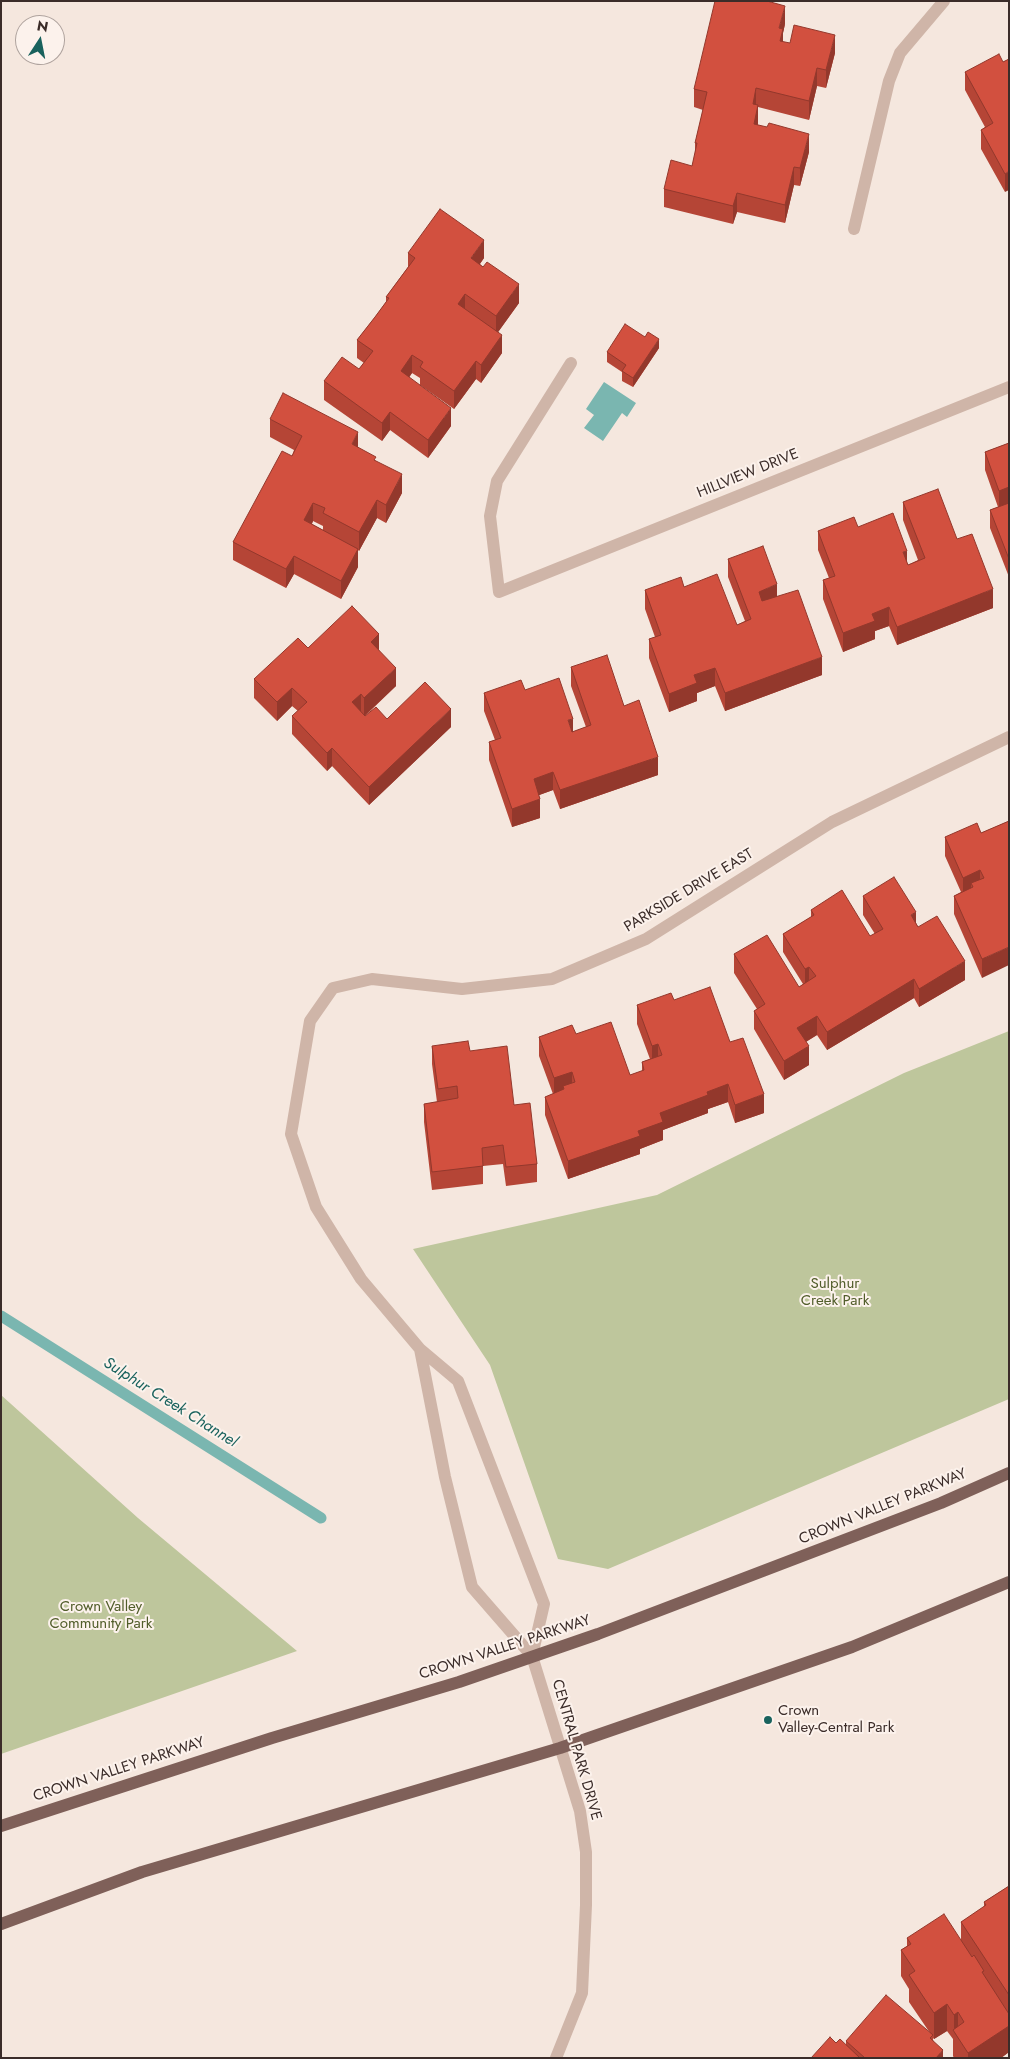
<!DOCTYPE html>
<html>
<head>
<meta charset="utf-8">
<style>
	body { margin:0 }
	#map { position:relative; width:1010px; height:2059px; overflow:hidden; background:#f5e7de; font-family:Jost,sans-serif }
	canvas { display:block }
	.frame { position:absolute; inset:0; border:2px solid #3b2c29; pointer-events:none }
	.north { position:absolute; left:15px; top:15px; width:50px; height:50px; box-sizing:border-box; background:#fcf2ec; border:1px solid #afa39e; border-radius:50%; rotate:11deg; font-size:14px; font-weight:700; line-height:20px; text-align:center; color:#3b2c29 }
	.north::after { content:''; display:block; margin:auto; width:18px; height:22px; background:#19625d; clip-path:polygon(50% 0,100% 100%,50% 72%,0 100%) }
</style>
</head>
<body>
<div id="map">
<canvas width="1010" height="2059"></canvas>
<div class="frame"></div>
<div class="north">N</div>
</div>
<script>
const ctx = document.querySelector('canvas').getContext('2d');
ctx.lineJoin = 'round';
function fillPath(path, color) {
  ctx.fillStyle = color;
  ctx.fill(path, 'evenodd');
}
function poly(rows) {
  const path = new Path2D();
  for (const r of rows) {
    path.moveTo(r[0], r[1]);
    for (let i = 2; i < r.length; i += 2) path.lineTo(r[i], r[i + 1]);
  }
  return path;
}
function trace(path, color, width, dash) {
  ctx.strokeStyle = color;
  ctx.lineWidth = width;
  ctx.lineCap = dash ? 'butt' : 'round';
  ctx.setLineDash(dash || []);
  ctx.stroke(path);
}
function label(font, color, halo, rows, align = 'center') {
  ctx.font = font + ' Jost,sans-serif';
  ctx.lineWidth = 4;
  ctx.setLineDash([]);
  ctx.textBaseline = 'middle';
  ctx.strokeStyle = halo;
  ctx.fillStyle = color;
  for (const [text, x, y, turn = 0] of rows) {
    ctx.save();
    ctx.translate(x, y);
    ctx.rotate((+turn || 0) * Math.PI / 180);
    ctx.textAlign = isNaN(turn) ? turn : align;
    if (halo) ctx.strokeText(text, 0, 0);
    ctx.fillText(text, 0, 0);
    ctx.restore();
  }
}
const green = poly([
	[1009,1031,1009,1399,608,1569,558,1559,490,1365,413,1249,657,1195,904,1073],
	[1,1395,138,1518,297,1651,1,1754]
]);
const water = poly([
	[604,382,636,403,627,417,622,413,603,441,584,428,594,415,586,409]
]);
const stream = poly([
	[1,1316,321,1518]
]);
const minor = poly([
	[854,229,889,81,900,53,944,1],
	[571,363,497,481,490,516,499,592,1009,387],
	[420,1349,445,1477,472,1587,532,1656,580,1811,586,1852,586,1905,582,1993,556,2058],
	[532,1656,544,1604,458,1381,420,1349,361,1279,316,1207,291,1134,310,1021,333,988,372,979,462,989,552,979,646,939,832,822,1009,737]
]);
const major = poly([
	[1,1826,272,1738,459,1682,598,1634,941,1503,1009,1473],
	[1,1924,142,1872,560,1748,852,1647,1009,1582]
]);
const wall = poly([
	[785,24,783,33,783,42,835,53,826,88,817,86,809,120,758,107,758,125,809,152,800,186,794,185,785,223,737,212,733,224,664,207,664,189,692,166,695,154,695,143,703,110,694,107,694,89],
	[1009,59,1005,192,981,149,981,130,985,127,965,90,965,72,1003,62],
	[408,253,484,258,480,264,519,303,498,332,502,353,481,383,476,379,454,409,420,385,420,378,412,373,409,377,451,426,428,458,390,430,382,441,324,400,324,381,359,369,364,363,357,358,357,340,375,317,386,302,386,297,408,267],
	[659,348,633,387,622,381,622,372,607,362,607,352],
	[270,419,358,448,376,461,402,493,386,523,377,518,359,551,358,550,358,567,341,599,294,574,286,588,233,560,233,542,292,456,294,450,270,437],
	[313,521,323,526,323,530,312,524],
	[1009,443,1009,577,990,528,990,510,998,507,985,470,985,452],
	[903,502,957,539,993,608,897,645,889,626,875,631,875,639,843,652,823,599,823,580,829,578,818,550,818,531,858,527,907,563,908,565,918,560,903,520],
	[728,559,777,596,822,675,725,711,715,686,697,693,697,701,669,712,649,658,649,639,655,637,645,609,645,590,737,625,745,621,728,577],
	[308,648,379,650,396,686,365,716,451,727,369,805,332,766,327,771,292,734,292,716,298,711,292,706,277,721,254,698,254,679],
	[571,667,624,706,658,775,560,809,553,790,539,795,540,818,512,827,489,760,489,742,495,740,484,711,484,693,525,690,573,732,586,727,571,686],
	[1009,821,982,978,954,914,954,896,961,892,945,856,945,837,981,833],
	[863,896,916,923,918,927,965,980,919,1007,914,998,827,1050,817,1035,806,1042,809,1065,784,1080,754,1029,754,1011,757,1009,734,973,734,954,799,987,803,984,783,952,783,934,811,917,811,910,870,936,875,934,863,915],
	[674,1000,730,1042,764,1113,735,1123,728,1102,708,1109,708,1113,663,1130,663,1140,640,1149,640,1154,568,1179,545,1115,545,1097,553,1094,539,1056,539,1037,630,1075,642,1071,642,1062,650,1059,637,1024,637,1005],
	[432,1046,470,1051,514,1105,537,1164,537,1182,506,1186,503,1164,483,1166,483,1184,432,1190,424,1122,424,1104,437,1102,432,1064],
	[1009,1886,1009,2052,1001,2058,954,2058,953,2056,953,2039,947,2031,934,2039,933,2038,933,2040,943,2058,811,2058,836,2043,846,2045,846,2041,930,2033,909,2002,909,1989,901,1976,901,1950,907,1946,907,1938,961,1940,961,1922,984,1907,984,1902]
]);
const shadedWall = poly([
	[785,6,785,24,783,33,783,48,780,59,779,28],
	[835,35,835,53,826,88,826,70],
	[817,68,817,86,809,120,809,101],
	[756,88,756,106,753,104],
	[758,105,758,123,754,142,754,124],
	[809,134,809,152,800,186,800,168],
	[794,167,794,185,785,223,785,205],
	[1009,171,1009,190,1005,192,1005,174],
	[737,193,737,212,733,224,733,206],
	[484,240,484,258,471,276,471,258],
	[519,284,519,303,496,335,496,316],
	[465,294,465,312,458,304],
	[502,335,502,353,481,383,481,365],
	[659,339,659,348,633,387,633,378],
	[412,355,412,373,401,390,401,371],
	[476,361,476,379,454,409,454,391],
	[451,408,451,426,428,458,428,440],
	[390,412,390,430,382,441,382,423],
	[358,432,358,451,352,444],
	[402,474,402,493,386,523,386,505],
	[1009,487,1009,505,999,509,999,491],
	[377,500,377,518,359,551,359,532],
	[313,503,313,521,304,539,304,520],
	[358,549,358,567,341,599,341,581],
	[907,551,907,569,903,552],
	[294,556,294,574,286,588,286,569],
	[777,584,777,603,759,610,759,592],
	[993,589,993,608,897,645,897,627],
	[889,607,889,626,875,631,875,639,843,652,843,633,872,614],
	[379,634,379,653,371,642],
	[822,657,822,675,725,711,725,693],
	[396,668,396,686,364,716,364,698],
	[715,668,715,686,697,693,697,701,669,712,669,694,694,675],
	[292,688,292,706,277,721,277,702],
	[361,694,361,712,352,702],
	[451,709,451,727,369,805,369,787],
	[573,719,573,737,568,720],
	[332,748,332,766,327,771,327,753],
	[658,757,658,775,560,809,560,790],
	[553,772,553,790,534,797,534,779],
	[540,799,540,818,512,827,512,809],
	[980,870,980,888,973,887,971,883,971,892,963,896,963,878],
	[916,912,916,931,911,915],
	[1009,947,1009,965,982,978,982,959],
	[965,961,965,980,919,1007,919,989],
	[809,967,809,985,805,987,805,969],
	[914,979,914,998,827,1050,827,1032],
	[817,1016,817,1035,797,1047,797,1028],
	[658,1044,658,1062,652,1064,652,1046],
	[809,1046,809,1065,784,1080,784,1061],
	[572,1072,572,1090,564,1089,563,1086,563,1093,554,1097,554,1078],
	[728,1084,728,1102,708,1109,708,1113,663,1130,663,1140,640,1149,640,1154,568,1179,568,1161,638,1131,660,1113,707,1092],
	[764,1094,764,1113,735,1123,735,1105],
	[947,2004,947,2031,934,2039,934,2013],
	[958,2012,958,2038,954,2032,954,2015],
	[1009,2026,1009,2052,1001,2058,968,2058,968,2053],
	[943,2050,943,2058,936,2058]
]);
const building = poly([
	[715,1,767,1,785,6,779,28,783,29,780,41,790,43,794,25,835,35,826,70,817,68,809,101,756,88,753,104,758,105,754,124,767,127,769,123,809,134,800,168,794,167,785,205,737,193,733,206,664,189,671,160,692,166,697,143,695,143,707,92,694,89,715,1],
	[999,54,1003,62,1009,59,1009,171,1005,174,981,130,993,123,965,72,999,54],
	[440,209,484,240,471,258,483,267,487,262,519,284,496,316,465,294,458,304,502,335,481,365,476,361,454,391,420,367,423,362,412,355,401,371,451,408,428,440,390,412,382,423,324,381,342,357,359,369,373,351,357,340,375,317,389,298,386,297,415,258,408,253,440,209],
	[625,324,645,337,648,332,659,339,633,378,622,371,626,365,607,352,625,324],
	[283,393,358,432,352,444,376,457,374,460,402,474,386,505,377,500,359,532,323,513,325,508,313,503,304,520,358,549,341,581,294,556,286,569,233,542,282,451,292,456,302,436,270,419,283,393],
	[1009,443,1009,487,999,491,985,452,1009,443],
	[938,489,957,539,972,534,993,589,897,627,889,607,872,614,875,621,843,633,823,580,835,576,818,531,854,517,858,527,893,513,907,551,903,552,908,565,925,558,903,502,938,489],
	[1009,503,1009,559,990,510,1009,503],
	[763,546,777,584,759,592,762,601,798,590,822,657,725,693,715,668,694,675,697,683,669,694,649,639,661,635,645,590,681,577,684,587,717,574,737,625,751,619,728,559,763,546],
	[352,606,379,634,371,642,396,668,364,698,361,694,352,702,365,716,376,707,387,719,425,682,451,709,369,787,332,748,327,753,292,716,307,702,292,688,277,702,254,679,298,638,308,648,352,606],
	[607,655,624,706,639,700,658,757,560,790,553,772,534,779,540,799,512,809,489,742,501,738,484,693,521,680,525,690,559,678,573,719,568,720,572,732,591,725,571,667,607,655],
	[1009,821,1009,947,982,959,954,896,973,887,971,883,984,878,980,870,963,878,945,837,977,823,981,833,1009,821],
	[894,877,916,912,911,915,918,927,937,916,965,961,919,989,914,979,827,1032,817,1016,797,1028,809,1046,784,1061,754,1011,765,1004,734,954,767,935,799,987,816,976,809,967,805,969,783,934,814,915,811,910,842,890,870,936,883,929,863,896,894,877],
	[710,987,730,1042,743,1038,764,1094,735,1105,728,1084,707,1092,708,1095,660,1113,663,1122,638,1131,640,1136,568,1161,545,1097,564,1089,563,1086,575,1082,572,1072,554,1078,539,1037,572,1025,576,1034,611,1022,630,1075,644,1070,642,1062,662,1055,658,1044,652,1046,637,1005,671,993,674,1000,710,987],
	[468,1041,470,1051,507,1046,514,1105,530,1103,537,1164,506,1167,503,1145,482,1148,483,1166,432,1172,424,1104,458,1098,457,1086,438,1089,432,1046,468,1041],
	[1009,1886,1009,1995,961,1922,986,1905,984,1902,1009,1886],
	[944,1914,972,1957,974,1955,984,1971,982,1972,1009,2014,1009,2026,968,2053,953,2030,964,2022,958,2012,954,2015,947,2004,934,2013,909,1975,915,1971,901,1950,911,1944,907,1938,944,1914],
	[886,1995,933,2035,930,2038,943,2050,936,2058,865,2058,846,2041,886,1995],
	[830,2037,836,2043,840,2039,860,2058,811,2058,830,2037]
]);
const markers = [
	[768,1720,5,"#19625d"]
];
const streetNames = [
	["HILLVIEW DRIVE",748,474,-22],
	["PARKSIDE DRIVE EAST",689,891,-31],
	["CROWN VALLEY PARKWAY",883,1507,-22],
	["CROWN VALLEY PARKWAY",505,1648,-18],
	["CENTRAL PARK DRIVE",576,1750,74],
	["CROWN VALLEY PARKWAY",119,1770,-18]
];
const parkNames = [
	["Sulphur",835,1284],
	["Creek Park",835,1301],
	["Crown Valley",101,1607],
	["Community Park",101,1624]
];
const poiNames = [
	["Crown",778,1711],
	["Valley-Central Park",778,1728]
];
const waterNames = [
	["Sulphur Creek Channel",170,1403,32]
];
fillPath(green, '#bec69c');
fillPath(water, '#7ab6b0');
trace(stream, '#7ab6b0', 11);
trace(minor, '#cfb5a8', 12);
trace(major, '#7f6059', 12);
fillPath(wall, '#b54536');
fillPath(shadedWall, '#93382c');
fillPath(building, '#d2503f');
trace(building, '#93382c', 1);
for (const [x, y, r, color] of markers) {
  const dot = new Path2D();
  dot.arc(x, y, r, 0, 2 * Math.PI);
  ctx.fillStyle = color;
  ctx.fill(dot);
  trace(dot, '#fcf2ec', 2);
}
label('15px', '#3b2c29', '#fcf2ec', streetNames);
label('15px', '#515d2a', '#fcf2ec', parkNames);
label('15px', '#3b2c29', '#fcf2ec', poiNames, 'left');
label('italic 16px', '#19625d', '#fcf2ec', waterNames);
</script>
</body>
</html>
